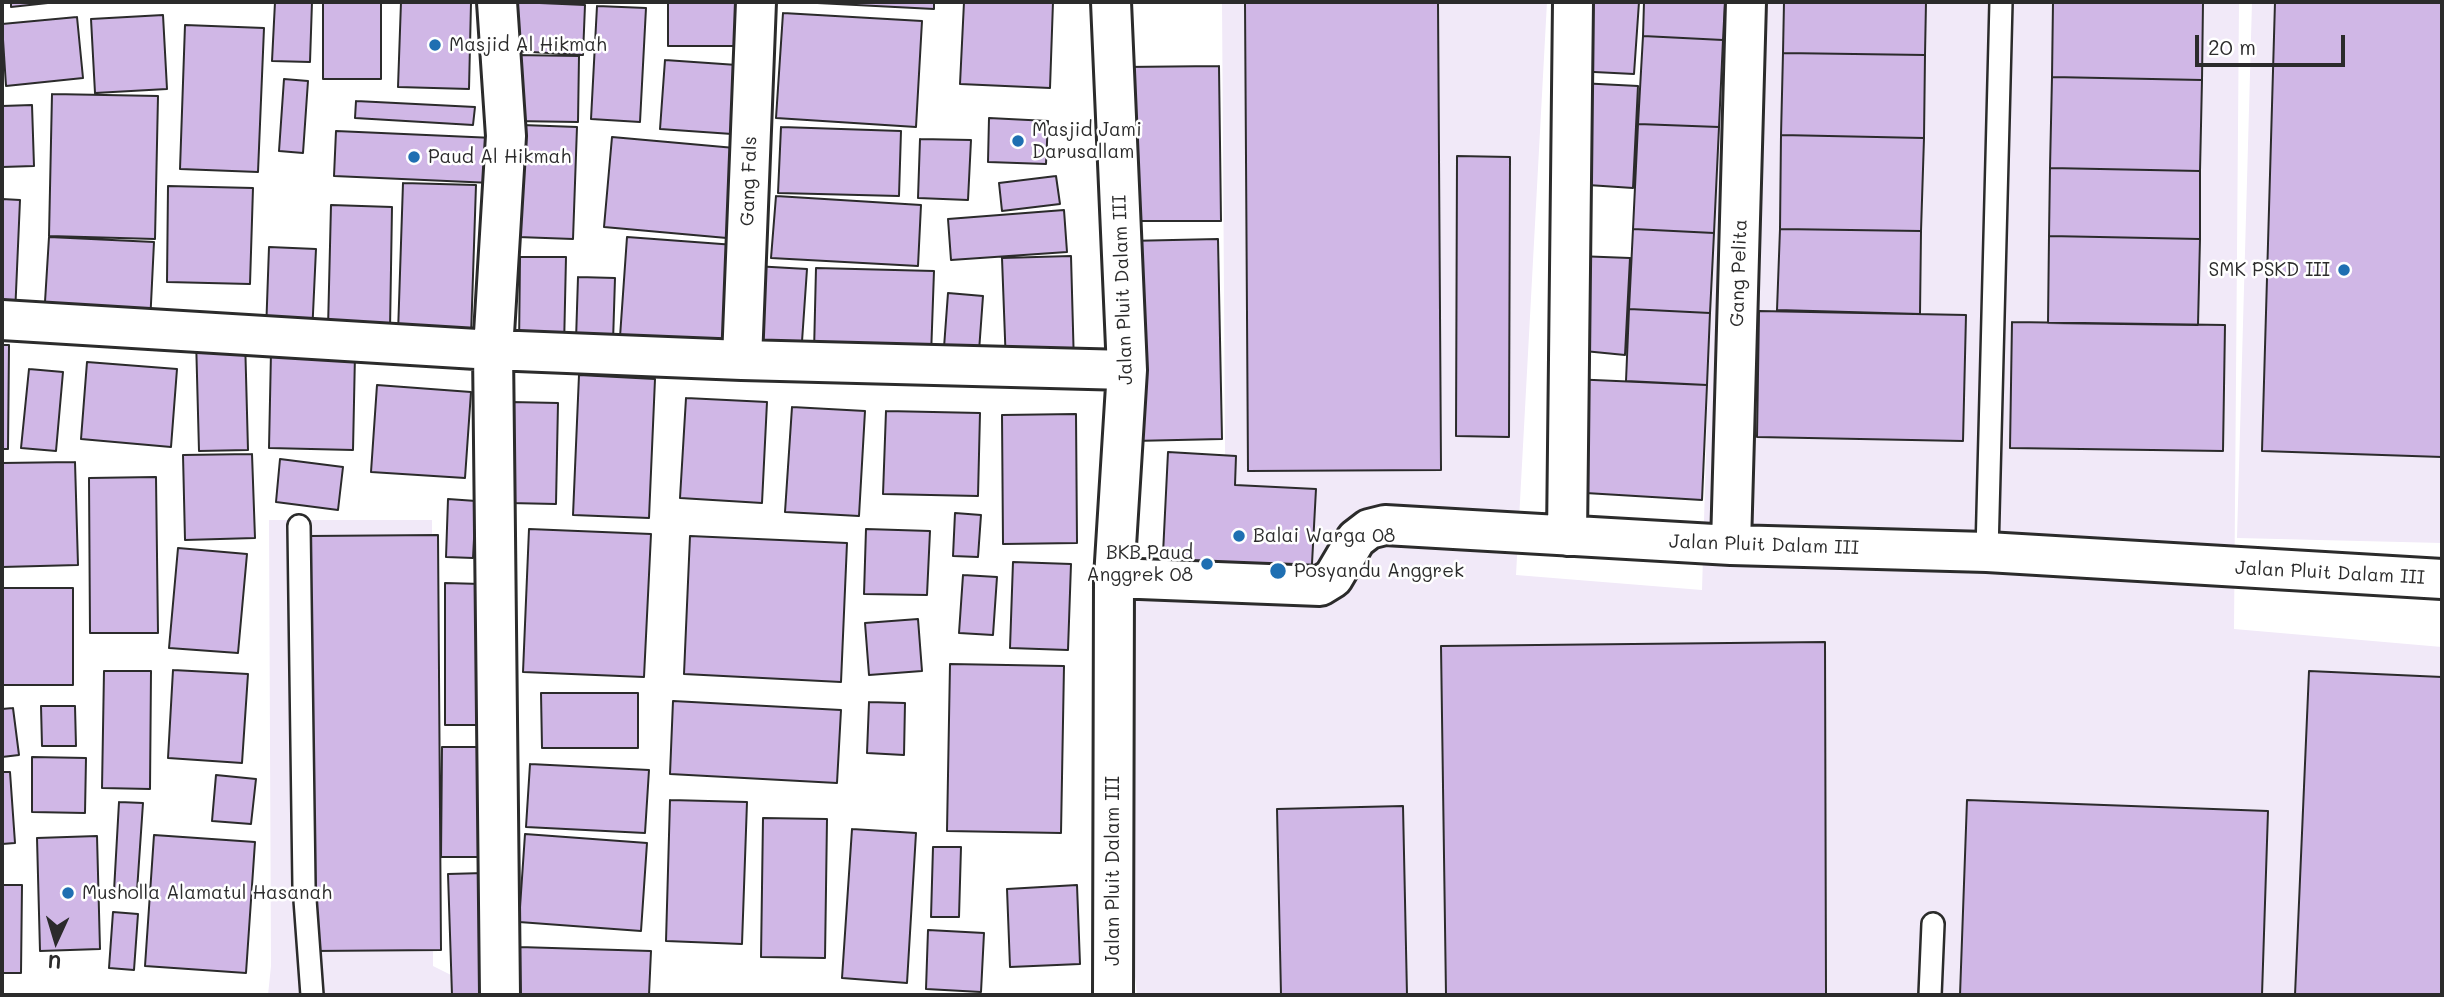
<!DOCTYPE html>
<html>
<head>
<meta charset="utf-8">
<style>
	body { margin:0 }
	#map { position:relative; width:2444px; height:997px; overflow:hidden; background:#fff; font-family:Mali,sans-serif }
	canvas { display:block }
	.frame { position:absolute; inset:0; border:4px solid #2b2b2b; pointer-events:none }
	.north { position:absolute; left:21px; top:906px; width:70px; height:70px; -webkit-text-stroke:5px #fff; paint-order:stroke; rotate:184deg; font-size:19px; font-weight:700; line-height:28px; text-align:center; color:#2b2b2b }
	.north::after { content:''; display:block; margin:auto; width:24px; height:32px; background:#2b2b2b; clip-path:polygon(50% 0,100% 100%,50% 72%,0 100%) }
	.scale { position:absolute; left:2195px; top:35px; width:150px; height:32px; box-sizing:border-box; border:4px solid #2b2b2b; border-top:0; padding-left:9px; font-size:21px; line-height:24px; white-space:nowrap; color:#2b2b2b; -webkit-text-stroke:5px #fff; paint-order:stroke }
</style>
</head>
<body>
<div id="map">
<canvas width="2444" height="997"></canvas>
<div class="frame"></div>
<div class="north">U</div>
<div class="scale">20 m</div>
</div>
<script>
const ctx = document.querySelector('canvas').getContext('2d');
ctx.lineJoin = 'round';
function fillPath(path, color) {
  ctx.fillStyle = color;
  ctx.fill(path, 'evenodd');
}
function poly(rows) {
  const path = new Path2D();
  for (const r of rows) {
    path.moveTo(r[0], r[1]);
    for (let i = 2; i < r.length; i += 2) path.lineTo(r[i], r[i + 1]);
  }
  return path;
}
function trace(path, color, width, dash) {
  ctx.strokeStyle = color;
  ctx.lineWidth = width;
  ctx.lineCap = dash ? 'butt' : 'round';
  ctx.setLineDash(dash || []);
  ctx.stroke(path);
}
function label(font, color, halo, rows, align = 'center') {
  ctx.font = font + ' Mali,sans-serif';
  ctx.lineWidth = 5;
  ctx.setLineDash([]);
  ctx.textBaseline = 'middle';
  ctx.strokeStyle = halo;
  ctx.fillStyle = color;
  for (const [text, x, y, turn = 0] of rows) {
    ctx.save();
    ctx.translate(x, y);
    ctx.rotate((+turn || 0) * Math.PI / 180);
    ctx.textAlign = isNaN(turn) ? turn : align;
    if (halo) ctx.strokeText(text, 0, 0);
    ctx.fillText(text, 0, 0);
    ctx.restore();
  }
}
const built = poly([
	[1222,2,1547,2,1516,575,1702,590,1719,2,2239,2,2234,629,2442,647,2442,995,1137,995,1092,578,1226,587],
	[2252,2,2442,2,2442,543,2237,538],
	[269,520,432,520,433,966,491,995,268,995,271,966]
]);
const building = poly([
	[11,2,57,2,11,7,11,2],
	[275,2,312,2,310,62,272,61,275,2],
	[323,2,381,2,381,79,323,79,323,2],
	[401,2,471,3,469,89,398,87,401,2],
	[517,2,585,5,583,55,514,51,517,2],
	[668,2,739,2,738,46,668,46,668,2],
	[798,2,934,2,934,9,798,2],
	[964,2,1053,2,1050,88,960,84,964,2],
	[1245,2,1438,2,1441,470,1248,471,1245,2],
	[1578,2,1639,2,1634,74,1574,71,1578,2],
	[1644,2,1725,2,1723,40,1643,36,1644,2],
	[1784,2,1926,2,1925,55,1783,53,1784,2],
	[2053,2,2203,2,2202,80,2052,77,2053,2],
	[2275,2,2442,2,2442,457,2262,451,2275,2],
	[597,6,646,8,640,122,591,119,597,6],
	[783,13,922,21,916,127,776,118,783,13],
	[163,15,167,89,95,93,91,19,163,15],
	[77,17,83,78,6,86,2,24,77,17],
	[185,25,264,28,258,172,180,169,185,25],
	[1643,36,1723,40,1719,127,1638,124,1643,36],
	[1783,53,1925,55,1924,138,1781,135,1783,53],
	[515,55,579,56,578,122,514,121,515,55],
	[665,60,737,65,732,134,660,129,665,60],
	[1219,66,1221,221,1125,221,1124,67,1219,66],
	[2052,77,2202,80,2200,171,2050,168,2052,77],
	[284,79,308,81,303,153,279,151,284,79],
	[1579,83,1638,86,1633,188,1573,184,1579,83],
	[52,94,158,96,155,239,49,236,52,94],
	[356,101,475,107,473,125,355,118,356,101],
	[32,105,34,166,2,167,2,106,32,105],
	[989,118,1048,121,1046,164,988,162,989,118],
	[1638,124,1719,127,1714,233,1633,229,1638,124],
	[522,125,577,127,573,239,518,237,522,125],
	[781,127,901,131,899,196,778,193,781,127],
	[336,131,494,138,492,183,334,176,336,131],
	[1781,135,1924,138,1921,231,1780,229,1781,135],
	[612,137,746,149,738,239,604,227,612,137],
	[920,139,971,140,968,200,918,198,920,139],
	[1457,156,1510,157,1509,437,1456,436,1457,156],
	[2050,168,2200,171,2200,239,2049,236,2050,168],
	[1056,176,1060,204,1002,211,999,183,1056,176],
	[403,183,476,185,471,336,398,333,403,183],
	[168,186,253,188,250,284,167,282,168,186],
	[776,196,921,205,918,266,771,258,776,196],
	[2,199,20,200,15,315,2,314,2,199],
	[331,205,392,207,390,330,328,328,331,205],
	[1064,210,1067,252,951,260,948,219,1064,210],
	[1633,229,1714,233,1710,313,1629,309,1633,229],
	[1780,229,1921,231,1920,314,1777,310,1780,229],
	[2049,236,2200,239,2198,325,2048,323,2049,236],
	[49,237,154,242,150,324,44,318,49,237],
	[627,237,735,245,727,359,619,351,627,237],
	[1218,239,1222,439,1133,441,1128,241,1218,239],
	[269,247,316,249,312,335,266,332,269,247],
	[1071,256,1074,365,1006,365,1002,258,1071,256],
	[1577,256,1630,258,1625,355,1574,350,1577,256],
	[520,257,566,257,564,348,519,347,520,257],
	[754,266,807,269,801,356,748,352,754,266],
	[816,268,934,271,931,356,814,352,816,268],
	[578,277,615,278,613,342,576,340,578,277],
	[948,293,983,296,978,365,943,361,948,293],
	[1629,309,1710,313,1707,385,1626,381,1629,309],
	[1759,311,1966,315,1963,441,1757,437,1759,311],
	[2012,322,2225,325,2223,451,2010,448,2012,322],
	[196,338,245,338,248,450,199,451,196,338],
	[2,345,9,345,8,449,2,449,2,345],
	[271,352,355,354,353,450,269,448,271,352],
	[87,362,177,369,171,447,81,439,87,362],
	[29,369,63,372,56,451,21,448,29,369],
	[579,375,655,379,649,518,573,515,579,375],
	[1571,379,1707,385,1702,500,1569,492,1571,379],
	[377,385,471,392,465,478,371,472,377,385],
	[686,398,767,402,762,503,680,498,686,398],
	[511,402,558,403,556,504,509,503,511,402],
	[792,407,865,411,859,516,785,512,792,407],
	[886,411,980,413,978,496,883,494,886,411],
	[1076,414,1077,543,1003,544,1002,415,1076,414],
	[1168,452,1236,456,1235,485,1316,489,1311,582,1162,574,1168,452],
	[252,454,255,538,185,540,183,455,252,454],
	[280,459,343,467,338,510,276,502,280,459],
	[75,462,78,565,2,567,2,463,75,462],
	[156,477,158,633,90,633,89,478,156,477],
	[448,499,476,501,473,558,446,557,448,499],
	[955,513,981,515,978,557,953,556,955,513],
	[529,529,651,534,644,677,523,672,529,529],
	[866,529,930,531,927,595,864,594,866,529],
	[438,535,441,950,312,951,309,536,438,535],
	[690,536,847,543,841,682,684,674,690,536],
	[178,548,247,554,238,653,169,648,178,548],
	[1013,562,1071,564,1068,650,1010,648,1013,562],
	[963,575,997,577,993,635,959,633,963,575],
	[445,583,482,584,482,725,445,725,445,583],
	[2,588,73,588,73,685,2,685,2,588],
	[918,619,922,671,869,675,865,623,918,619],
	[1825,642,1826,995,1446,995,1441,646,1825,642],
	[950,664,1064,666,1061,833,947,831,950,664],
	[173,670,248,674,242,763,168,758,173,670],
	[104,671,151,671,150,789,102,788,104,671],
	[2309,671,2442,677,2442,995,2295,995,2309,671],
	[541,693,638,693,638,748,542,748,541,693],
	[673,701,841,710,837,783,670,774,673,701],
	[869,702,905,703,904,755,867,753,869,702],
	[41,706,75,706,76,746,42,746,41,706],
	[13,708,19,755,2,757,2,709,13,708],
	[442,747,484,747,483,857,441,857,442,747],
	[32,757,86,758,85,813,32,812,32,757],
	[530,764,649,770,645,833,526,827,530,764],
	[2,772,10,772,15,843,2,844,2,772],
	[216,775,256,779,251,824,212,821,216,775],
	[670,800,747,802,742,944,666,941,670,800],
	[1967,800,2268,811,2262,995,1960,995,1967,800],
	[119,802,143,803,137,891,114,891,119,802],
	[1403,806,1407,995,1281,995,1277,809,1403,806],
	[763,818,827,819,825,958,761,957,763,818],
	[852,829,916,833,907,983,842,978,852,829],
	[525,834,647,843,641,931,519,922,525,834],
	[154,835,255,842,246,973,145,966,154,835],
	[97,836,100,949,40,951,37,838,97,836],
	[933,847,961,847,959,917,931,917,933,847],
	[484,873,486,995,452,995,448,874,484,873],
	[2,885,22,885,21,973,2,973,2,885],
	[1077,885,1080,964,1010,967,1007,889,1077,885],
	[113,912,138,914,134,970,109,968,113,912],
	[928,930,984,933,981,992,926,989,928,930],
	[519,947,651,951,649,995,517,995,519,947]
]);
const service = poly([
	[299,526,304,886,312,995],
	[1987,552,2001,2],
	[1930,995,1933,924]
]);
const minor = poly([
	[497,2,506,136,493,350,500,995],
	[1111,2,1127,370,1114,578,1113,995],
	[2,320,493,350,742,360,1127,370],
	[742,360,756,2],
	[1567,536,1573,2],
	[1731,545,1746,2],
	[1114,578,1320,586,1333,578,1356,539,1369,529,1385,525,1731,545,1987,552,2442,579]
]);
const markers = [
	[435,45,7,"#1f6fb2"],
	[1018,141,7,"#1f6fb2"],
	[414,157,7,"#1f6fb2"],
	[2344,270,7,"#1f6fb2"],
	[1239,536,7,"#1f6fb2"],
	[1207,564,7,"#1f6fb2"],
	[1278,571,9,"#1f6fb2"],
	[68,893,7,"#1f6fb2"]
];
const poiNames = [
	["Masjid Al Hikmah",449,45],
	["Masjid Jami",1032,130],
	["Darusallam",1032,152],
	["Paud Al Hikmah",428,157],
	["SMK PSKD III",2330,270,"right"],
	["Balai Warga 08",1253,536],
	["BKB Paud",1193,553,"right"],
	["Anggrek 08",1193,575,"right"],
	["Posyandu Anggrek",1294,571],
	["Musholla Alamatul Hasanah",82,893]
];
const streetNames = [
	["Gang Fals",749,181,-88],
	["Gang Pelita",1739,273,-88],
	["Jalan Pluit Dalam III",1123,290,-92],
	["Jalan Pluit Dalam III",1764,545,2],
	["Jalan Pluit Dalam III",2330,573,3],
	["Jalan Pluit Dalam III",1113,871,-90]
];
fillPath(built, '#f1e9f8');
fillPath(building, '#d0b7e6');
trace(building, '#2b2b2b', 2);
trace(service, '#2b2b2b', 26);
trace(minor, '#2b2b2b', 44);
trace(service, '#fff', 21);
trace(minor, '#fff', 38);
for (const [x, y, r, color] of markers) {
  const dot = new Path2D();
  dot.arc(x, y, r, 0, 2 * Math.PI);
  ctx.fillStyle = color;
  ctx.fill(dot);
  trace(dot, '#fff', 2.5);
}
label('19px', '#2b2b2b', '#fff', poiNames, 'left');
label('19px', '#2b2b2b', '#fff', streetNames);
</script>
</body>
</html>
